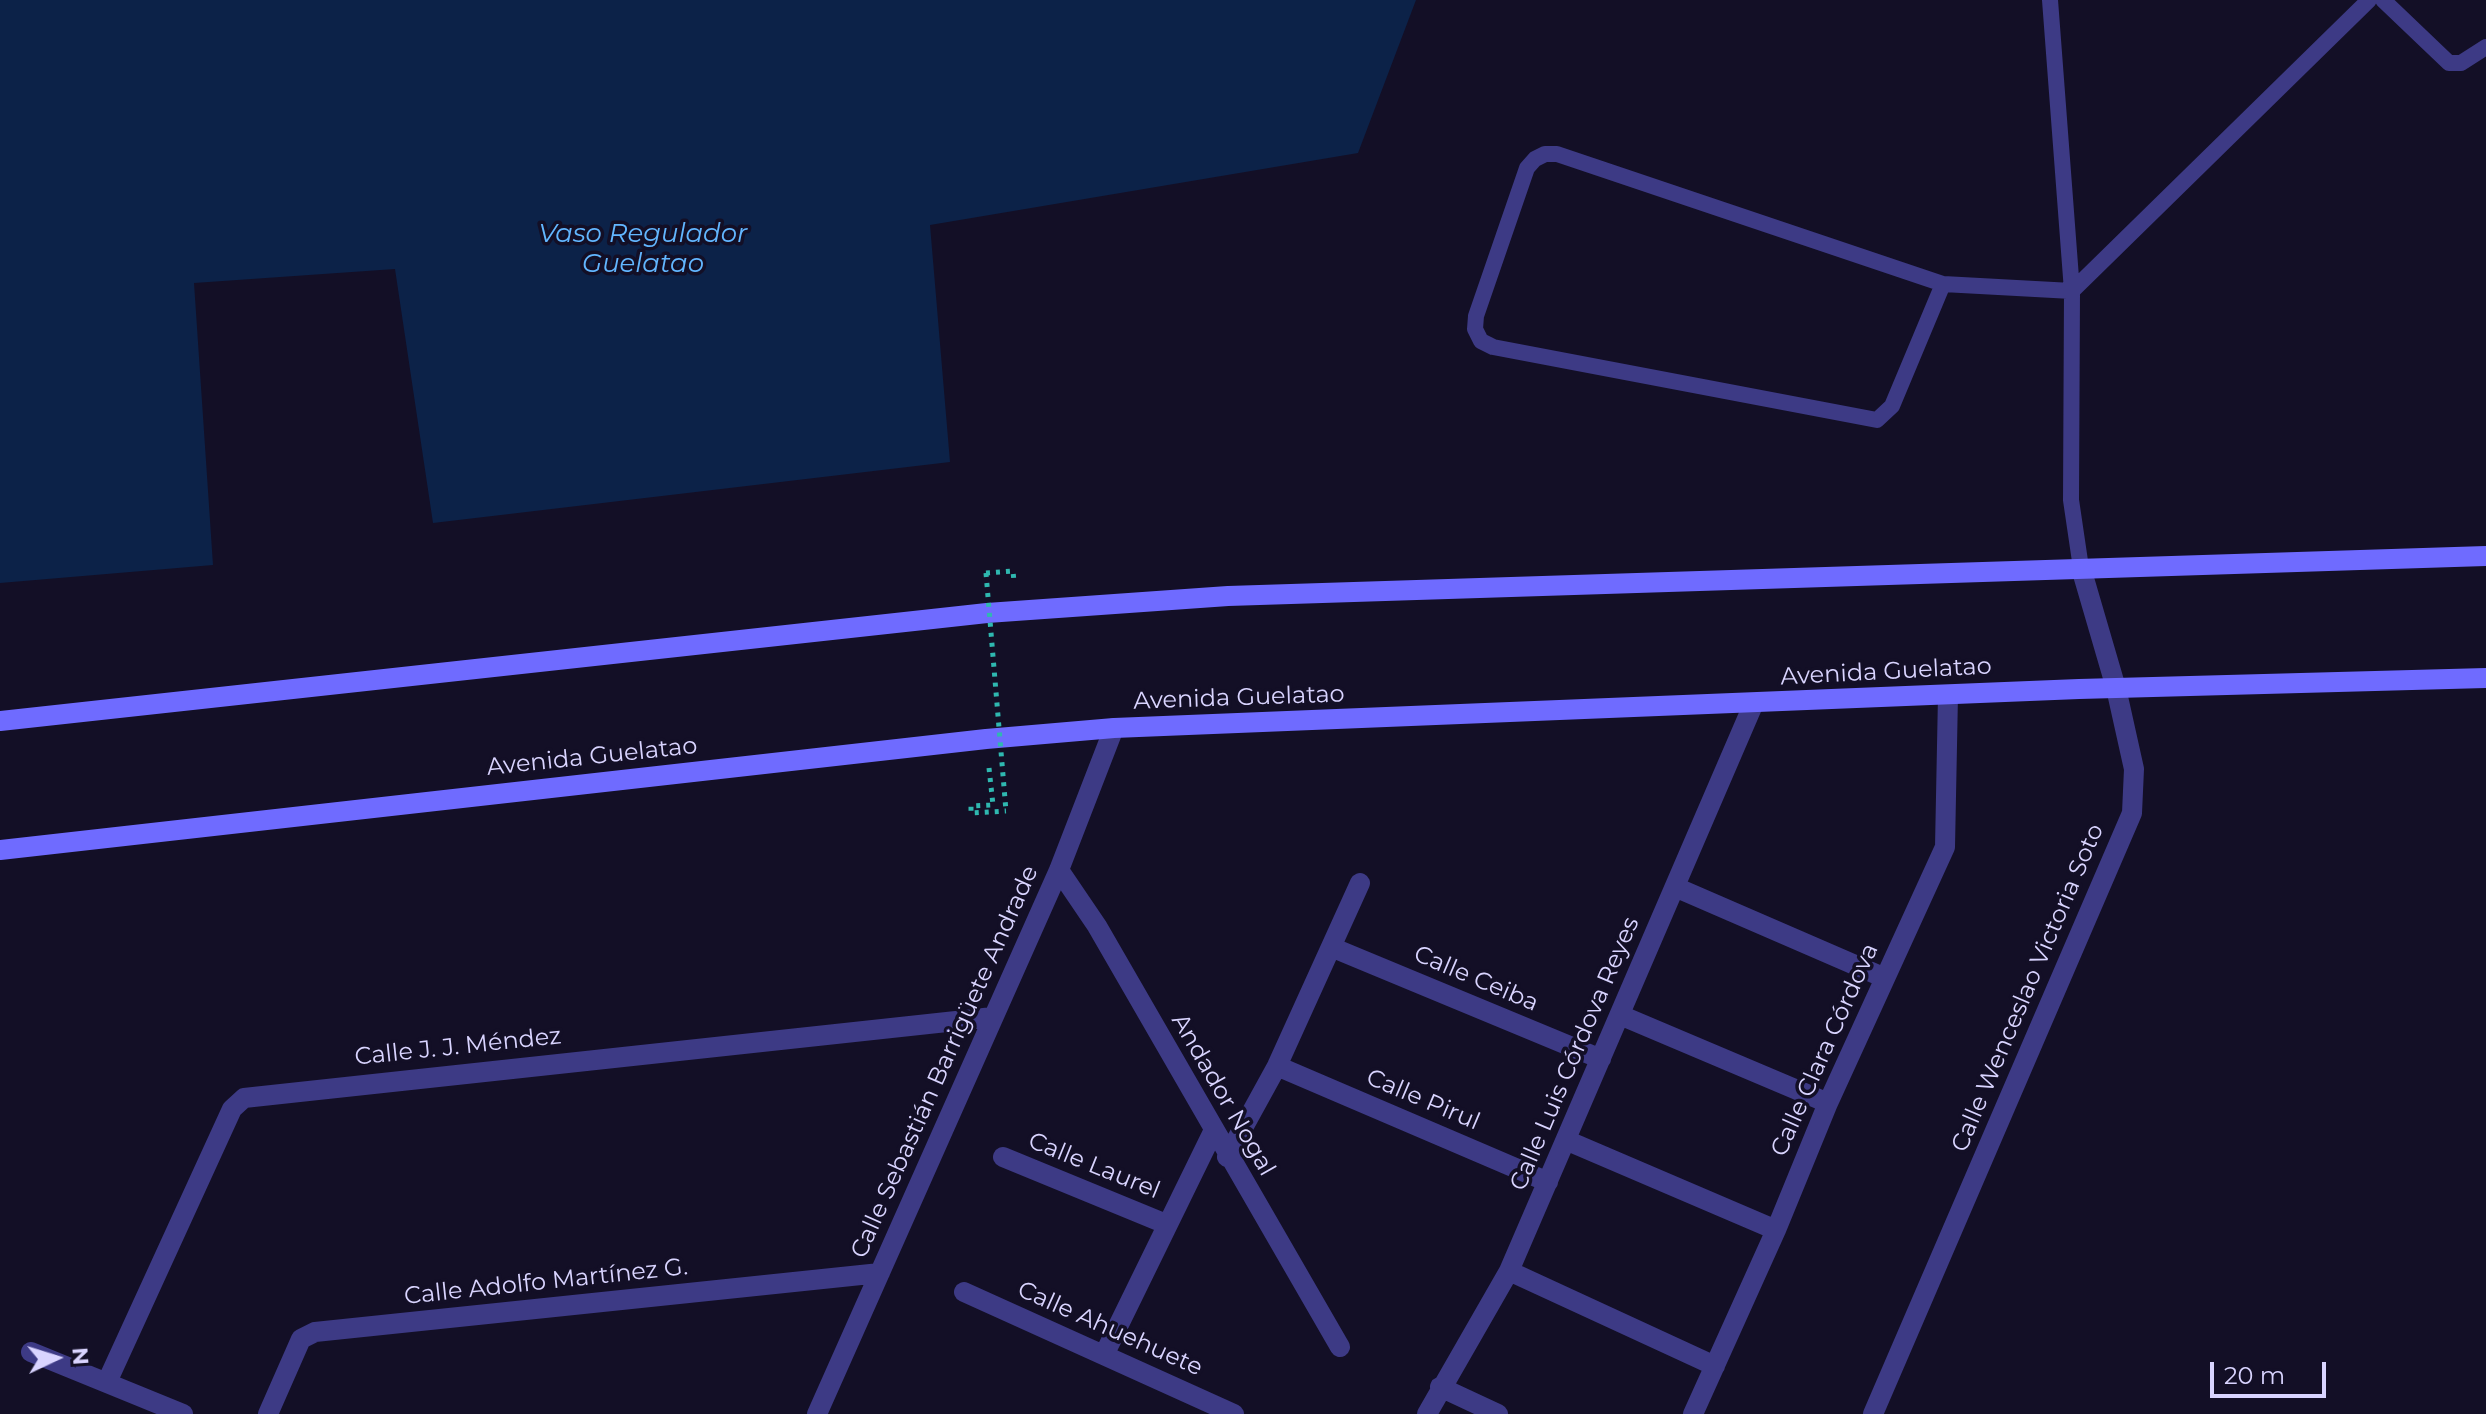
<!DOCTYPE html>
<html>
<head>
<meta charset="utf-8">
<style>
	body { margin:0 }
	#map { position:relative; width:2486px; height:1414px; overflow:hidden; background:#130f26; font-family:Montserrat,sans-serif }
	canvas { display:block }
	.north { position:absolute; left:16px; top:1318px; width:80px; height:80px; -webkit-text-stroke:6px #130f26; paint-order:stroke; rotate:86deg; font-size:22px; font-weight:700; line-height:32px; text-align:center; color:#d9d4ff }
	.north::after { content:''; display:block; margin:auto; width:28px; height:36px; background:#d9d4ff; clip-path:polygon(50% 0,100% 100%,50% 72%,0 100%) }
	.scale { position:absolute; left:2210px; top:1362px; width:116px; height:36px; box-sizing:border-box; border:4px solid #d9d4ff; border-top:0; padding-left:10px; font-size:24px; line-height:28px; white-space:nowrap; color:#d9d4ff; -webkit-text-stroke:6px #130f26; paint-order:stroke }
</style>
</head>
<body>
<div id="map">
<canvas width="2486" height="1414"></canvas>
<div class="north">N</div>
<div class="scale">20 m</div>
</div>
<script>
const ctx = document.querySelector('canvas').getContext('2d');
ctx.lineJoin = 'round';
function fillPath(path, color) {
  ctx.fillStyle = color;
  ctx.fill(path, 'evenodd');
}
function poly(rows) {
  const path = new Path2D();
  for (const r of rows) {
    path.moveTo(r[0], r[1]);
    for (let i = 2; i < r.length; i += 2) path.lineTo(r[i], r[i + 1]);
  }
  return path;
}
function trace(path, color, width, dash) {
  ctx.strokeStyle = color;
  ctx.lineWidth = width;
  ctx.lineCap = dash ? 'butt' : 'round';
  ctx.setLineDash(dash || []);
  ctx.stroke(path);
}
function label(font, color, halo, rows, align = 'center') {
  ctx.font = font + ' Montserrat,sans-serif';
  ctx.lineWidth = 7;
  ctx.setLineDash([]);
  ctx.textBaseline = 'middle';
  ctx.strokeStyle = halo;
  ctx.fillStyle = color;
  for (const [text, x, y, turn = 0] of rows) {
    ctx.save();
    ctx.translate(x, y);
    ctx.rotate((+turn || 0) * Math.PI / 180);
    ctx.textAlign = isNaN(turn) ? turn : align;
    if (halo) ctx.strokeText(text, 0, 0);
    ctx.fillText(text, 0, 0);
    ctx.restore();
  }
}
const water = poly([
	[0,0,1416,0,1358,153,930,225,950,462,433,523,395,269,194,283,213,565,0,583]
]);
const path = poly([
	[986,573,1013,571,1014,582],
	[989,768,993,805,971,806,971,813,1006,811]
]);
const lane = poly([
	[2050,0,2072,291,2071,500,2081,568],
	[2383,0,2449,63,2461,63,2486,47],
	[1943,284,1892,406,1877,420,1493,347,1481,341,1475,329,1476,316,1527,168,1535,159,1545,154,1557,154,1943,284,2072,291,2369,0]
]);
const street = poly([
	[1059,870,1097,926,1340,1347],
	[1675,887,1885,978],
	[1331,947,1601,1059],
	[1620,1015,1828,1103],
	[1277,1066,1548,1182],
	[1568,1141,1776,1230],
	[1003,1157,1166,1224],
	[1227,1157,1277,1066,1360,883],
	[1509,1271,1715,1366],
	[964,1292,1234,1414],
	[31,1352,183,1414],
	[1104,1355,1213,1132],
	[107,1382,232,1109,244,1098,993,1017],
	[1440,1387,1498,1414],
	[268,1414,301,1339,315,1332,880,1273],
	[817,1414,1059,870,1114,728],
	[1427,1414,1509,1271,1753,705],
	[1693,1414,1776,1230,1828,1103,1945,847,1948,695],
	[1873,1414,2132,813,2134,769,2116,688,2081,568]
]);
const secondary = poly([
	[0,721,987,613,1228,596,2486,556],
	[0,850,986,739,1114,728,2079,689,2486,678]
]);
const pathBridge = poly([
	[986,573,1006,811]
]);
const streetNames = [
	["Avenida Guelatao",1886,672,-3],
	["Avenida Guelatao",1239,698,-2],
	["Avenida Guelatao",592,757,-6],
	["Calle Ceiba",1476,979,23],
	["Calle Wenceslao Victoria Soto",2028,988,-67],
	["Calle J. J. Méndez",458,1047,-6],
	["Calle Clara Córdova",1825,1050,-66],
	["Calle Luis Córdova Reyes",1575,1054,-67],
	["Calle Sebastián Barrigüete Andrade",945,1062,-66],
	["Andador Nogal",1223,1095,60],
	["Calle Pirul",1423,1100,23],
	["Calle Laurel",1094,1166,22],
	["Calle Adolfo Martínez G.",546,1282,-6],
	["Calle Ahuehuete",1110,1329,24]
];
const waterNames = [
	["Vaso Regulador",643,234],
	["Guelatao",643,264]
];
fillPath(water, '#0c2248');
trace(path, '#2fb8b0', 5, [4, 6]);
trace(lane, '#3d3a85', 16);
trace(street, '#3d3a85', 20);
trace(secondary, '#6f6bff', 20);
trace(pathBridge, '#2fb8b0', 5, [4, 6]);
label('24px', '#d9d4ff', '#130f26', streetNames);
label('italic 26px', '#62b6ff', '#130f26', waterNames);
</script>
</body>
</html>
